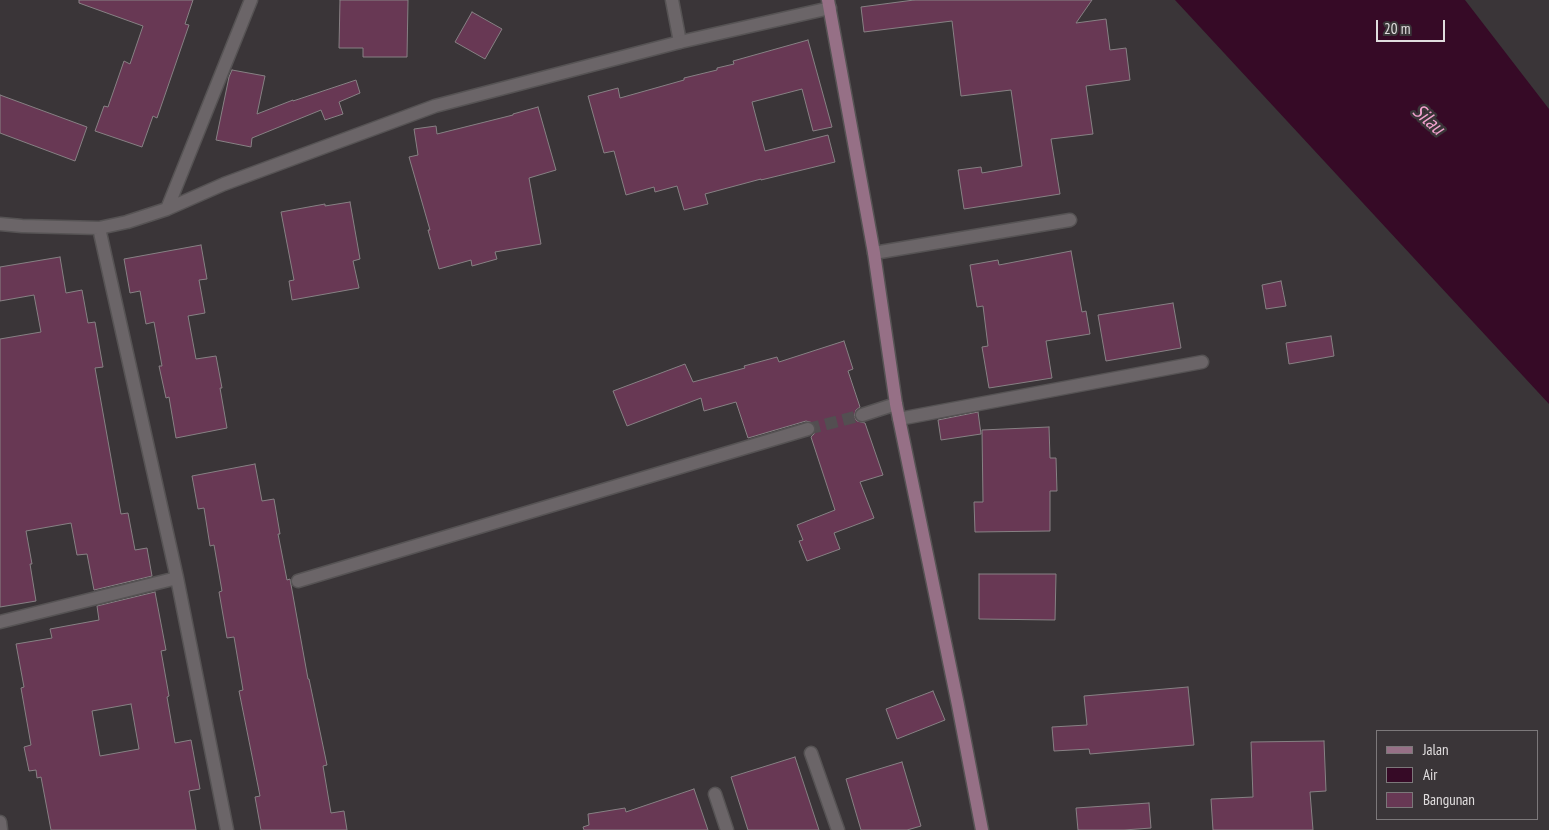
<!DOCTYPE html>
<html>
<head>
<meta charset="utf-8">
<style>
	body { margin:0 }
	#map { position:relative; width:1549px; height:830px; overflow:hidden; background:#3a3538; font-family:"PT Sans Narrow",sans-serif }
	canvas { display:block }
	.legend { position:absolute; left:1376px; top:730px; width:162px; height:90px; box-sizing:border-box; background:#3a3538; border:1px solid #7c787a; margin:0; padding:6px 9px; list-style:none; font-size:15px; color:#e0ddde }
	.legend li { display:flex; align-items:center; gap:10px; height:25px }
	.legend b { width:25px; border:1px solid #7c787a }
	.scale { position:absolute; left:1376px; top:20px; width:69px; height:22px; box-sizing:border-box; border:2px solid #e0ddde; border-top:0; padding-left:6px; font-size:15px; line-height:18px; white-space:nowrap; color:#e0ddde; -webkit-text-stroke:4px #3a3538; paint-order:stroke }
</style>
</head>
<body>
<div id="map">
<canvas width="1549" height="830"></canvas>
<ul class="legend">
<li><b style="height:6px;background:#967086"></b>Jalan</li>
<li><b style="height:14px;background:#360a26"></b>Air</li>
<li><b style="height:14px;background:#683854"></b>Bangunan</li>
</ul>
<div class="scale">20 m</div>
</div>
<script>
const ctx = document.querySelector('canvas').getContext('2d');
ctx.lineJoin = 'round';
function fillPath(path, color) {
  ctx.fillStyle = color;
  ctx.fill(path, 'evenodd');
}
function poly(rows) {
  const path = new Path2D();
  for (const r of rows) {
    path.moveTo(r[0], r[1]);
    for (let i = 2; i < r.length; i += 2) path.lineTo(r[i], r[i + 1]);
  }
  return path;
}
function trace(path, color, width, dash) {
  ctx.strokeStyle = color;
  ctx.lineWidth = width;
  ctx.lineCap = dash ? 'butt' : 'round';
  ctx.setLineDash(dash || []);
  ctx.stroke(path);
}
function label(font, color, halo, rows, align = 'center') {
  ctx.font = font + ' "PT Sans Narrow",sans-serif';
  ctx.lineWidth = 5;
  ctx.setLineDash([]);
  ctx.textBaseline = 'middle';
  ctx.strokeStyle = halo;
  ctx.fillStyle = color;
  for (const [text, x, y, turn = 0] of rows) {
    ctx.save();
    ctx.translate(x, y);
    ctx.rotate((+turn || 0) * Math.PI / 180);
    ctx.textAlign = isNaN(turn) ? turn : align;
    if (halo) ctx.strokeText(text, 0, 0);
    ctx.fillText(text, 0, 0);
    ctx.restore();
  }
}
const water = poly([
	[1175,0,1465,0,1549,109,1549,404]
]);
const building = poly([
	[79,0,193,0,185,24,189,25,157,118,153,116,142,147,95,131,104,106,108,107,124,61,130,64,143,26,79,3,79,0],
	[340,0,408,0,407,57,363,57,363,48,339,48,340,0],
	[914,0,1092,0,1076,23,1106,19,1110,50,1126,48,1130,80,1086,86,1093,134,1051,139,1060,194,964,209,958,170,981,167,982,173,1022,166,1011,90,961,96,952,21,864,32,861,7,914,0],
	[472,12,502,29,485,59,455,42,472,12],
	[808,40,832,127,813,131,802,89,752,102,765,151,828,135,835,162,761,180,761,179,705,194,708,204,684,210,677,186,655,192,654,187,626,195,614,151,604,153,588,96,618,88,620,98,684,80,684,78,717,70,717,68,734,64,733,61,808,40],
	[232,70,265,76,257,114,293,100,293,101,356,80,360,93,339,102,343,114,325,120,321,110,252,138,251,147,216,140,229,77,232,70],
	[0,95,87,127,75,161,0,133,0,95],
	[538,107,556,170,529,178,541,244,495,252,497,259,472,266,471,260,439,269,428,230,430,230,409,157,418,155,414,129,436,126,437,134,513,115,513,114,538,107],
	[350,202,360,259,353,261,359,288,292,300,289,281,294,280,281,212,325,204,325,206,350,202],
	[201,245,207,279,199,280,205,313,188,316,196,359,216,356,222,388,220,388,227,428,176,438,169,397,166,398,159,366,162,366,154,322,146,324,140,291,130,293,124,259,201,245],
	[1071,251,1082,312,1086,311,1090,334,1046,341,1052,378,989,388,982,347,988,346,983,306,977,307,970,265,998,260,999,265,1071,251],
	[60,257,66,293,82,290,88,323,95,322,103,367,95,368,121,514,128,513,135,550,147,548,152,576,94,590,87,554,77,555,71,523,26,531,32,564,30,564,36,601,0,607,0,339,41,332,34,295,0,301,0,267,60,257],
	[1281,281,1286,306,1266,309,1262,285,1281,281],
	[1173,303,1181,348,1106,361,1098,315,1173,303],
	[1331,336,1334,356,1289,364,1286,343,1331,336],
	[844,341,853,369,848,371,860,407,856,410,854,417,857,421,865,423,883,475,860,482,874,518,834,533,840,549,807,561,799,541,803,540,797,525,835,510,811,437,814,434,816,430,813,423,806,421,748,438,736,402,704,411,701,398,627,426,613,391,685,364,693,382,745,368,744,366,777,357,779,362,844,341],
	[978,412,981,434,941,440,938,420,978,412],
	[1049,427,1050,458,1056,458,1057,491,1050,491,1050,531,975,532,974,502,983,502,982,430,1049,427],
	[255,464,262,501,274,499,280,534,278,534,287,580,290,579,308,679,309,679,327,765,323,766,331,813,344,811,347,830,261,830,255,797,260,796,239,691,243,690,234,637,227,638,219,592,222,591,214,545,210,546,204,508,198,509,192,476,255,464],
	[979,574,1056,574,1055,620,979,619,979,574],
	[155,592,166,650,161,651,169,696,167,697,175,743,191,740,200,789,189,791,196,830,51,830,41,777,37,778,36,770,29,771,24,747,31,745,21,688,24,687,16,644,52,638,50,629,99,620,97,606,155,592],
	[131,704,139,749,100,756,92,711,131,704],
	[1188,687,1194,745,1090,754,1089,749,1054,751,1052,727,1087,725,1084,696,1188,687],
	[933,691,945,720,897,739,886,709,933,691],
	[1324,741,1326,791,1310,792,1313,830,1213,830,1211,799,1253,797,1251,742,1324,741],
	[795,757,819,830,748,830,731,777,795,757],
	[902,762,921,826,907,830,861,830,846,779,902,762],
	[694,789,708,830,584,830,583,827,589,825,588,814,625,808,626,812,694,789],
	[1149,803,1151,828,1124,830,1078,830,1076,808,1149,803]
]);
const minorTunnel = poly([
	[808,429,862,415]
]);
const service = poly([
	[672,0,680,42],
	[811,753,838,830],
	[715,794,727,830]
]);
const minor = poly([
	[167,209,251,0],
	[0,224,22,226,99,228,127,222,167,209,224,184,435,106,680,42,830,8],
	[99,228,177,578,227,830],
	[874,253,1070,220],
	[862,415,896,404],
	[899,419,1202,362],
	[298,581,808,429],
	[0,622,177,578],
	[0,822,1,830]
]);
const secondary = poly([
	[828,0,874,253,896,404,958,705,982,830]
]);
const waterNames = [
	["Silau",1428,120,42]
];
fillPath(water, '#360a26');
fillPath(building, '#683854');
trace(building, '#878184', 1);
trace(minorTunnel, '#534e51', 12, [12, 6]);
trace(service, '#565354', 15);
trace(minor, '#565354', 15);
trace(secondary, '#565354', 15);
trace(service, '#6b6568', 12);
trace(minor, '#6b6568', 12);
trace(secondary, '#967086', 12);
label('italic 20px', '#f1a1cd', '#3a3538', waterNames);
</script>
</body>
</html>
